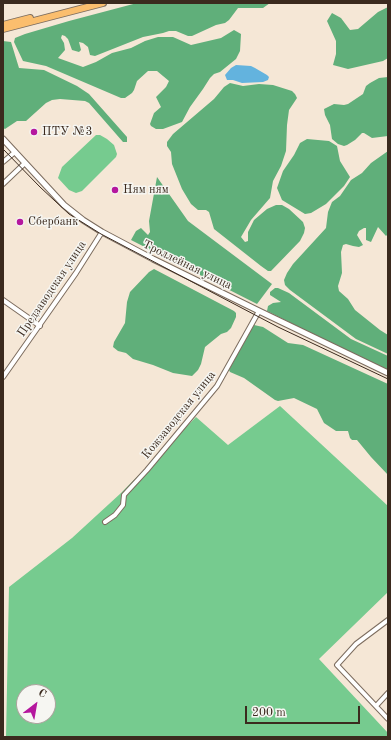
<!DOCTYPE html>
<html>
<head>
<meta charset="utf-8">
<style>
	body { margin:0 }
	#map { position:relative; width:391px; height:740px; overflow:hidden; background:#f5e7d6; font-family:"Old Standard TT",serif }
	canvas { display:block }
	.frame { position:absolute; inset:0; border:4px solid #3b2a1e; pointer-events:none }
	.north { position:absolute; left:16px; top:684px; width:40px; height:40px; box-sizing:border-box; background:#f6f6f2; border:1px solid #aba49d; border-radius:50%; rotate:31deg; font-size:11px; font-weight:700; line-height:16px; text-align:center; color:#3b2a1e }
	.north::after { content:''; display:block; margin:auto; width:14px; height:18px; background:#b5179e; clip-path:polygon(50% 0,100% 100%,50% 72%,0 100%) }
	.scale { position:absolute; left:245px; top:706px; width:115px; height:18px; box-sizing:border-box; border:2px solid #3b2a1e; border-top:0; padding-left:5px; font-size:12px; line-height:14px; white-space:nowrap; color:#3b2a1e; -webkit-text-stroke:3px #f6f6f2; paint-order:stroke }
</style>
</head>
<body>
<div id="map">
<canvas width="391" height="740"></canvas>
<div class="frame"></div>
<div class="north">С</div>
<div class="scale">200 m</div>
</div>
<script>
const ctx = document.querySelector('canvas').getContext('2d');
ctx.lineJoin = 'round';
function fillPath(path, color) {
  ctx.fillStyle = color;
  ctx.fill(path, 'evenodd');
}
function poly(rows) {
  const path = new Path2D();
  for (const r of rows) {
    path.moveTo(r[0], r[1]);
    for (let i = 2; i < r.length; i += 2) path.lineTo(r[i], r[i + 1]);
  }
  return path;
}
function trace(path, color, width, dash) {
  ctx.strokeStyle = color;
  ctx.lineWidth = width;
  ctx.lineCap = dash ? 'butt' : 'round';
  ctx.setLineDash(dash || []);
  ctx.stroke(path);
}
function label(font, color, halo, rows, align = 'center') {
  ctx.font = font + ' "Old Standard TT",serif';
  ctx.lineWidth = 3;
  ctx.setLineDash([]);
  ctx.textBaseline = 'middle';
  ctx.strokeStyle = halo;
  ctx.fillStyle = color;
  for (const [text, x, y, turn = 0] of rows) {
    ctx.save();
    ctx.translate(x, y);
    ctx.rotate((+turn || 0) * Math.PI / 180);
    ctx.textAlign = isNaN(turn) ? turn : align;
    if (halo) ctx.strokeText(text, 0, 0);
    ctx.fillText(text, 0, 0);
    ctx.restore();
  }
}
const green = poly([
	[96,135,100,135,107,139,114,145,117,154,116,157,82,191,76,193,69,190,58,178,62,167],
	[280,406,388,506,388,592,319,659,388,733,388,737,6,737,9,587,72,538,121,493,196,417,228,445],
	[24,692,48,692,48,716,24,716]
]);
const forest = poly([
	[137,3,270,3,263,8,238,8,229,20,225,23,216,25,192,36,188,36,176,31,169,31,163,33,143,37,95,56,90,55,88,47,83,43,79,42,81,50,79,52,72,50,68,39,65,36,62,35,61,38,64,43,65,50,58,58,83,67,96,62,112,53,131,48,145,41,158,37,173,37,191,45,221,38,234,30,241,34,240,51,236,59,220,72,214,74,210,78,203,89,190,107,182,122,163,129,156,129,151,126,150,124,154,113,161,107,156,97,166,87,169,81,157,71,148,71,137,81,134,90,132,93,125,98,121,98,46,66,23,61,14,42,15,38,25,34,69,21],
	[388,7,388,58,383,61,348,69,333,65,336,54,336,41,327,21,332,13,341,18,350,30,358,29,378,12],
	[3,41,11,42,19,68,44,70,77,86,89,94,127,137,127,142,123,142,89,103,85,101,60,99,52,100,46,103,26,121,17,121,5,129,3,128],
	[388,77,388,136,372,138,364,133,362,133,355,140,347,145,344,146,338,144,332,139,330,125,325,115,324,109,334,104,344,105,348,104,363,94,366,86,370,83,379,78],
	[230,83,243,86,259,84,273,85,292,91,295,94,297,98,289,110,287,125,286,151,281,166,273,181,270,198,251,220,241,237,245,242,248,241,248,232,254,220,267,209,276,205,282,205,289,209,303,222,305,228,304,233,300,241,271,271,268,271,261,266,214,229,209,212,206,210,198,210,191,204,182,189,172,164,171,152,167,146,167,142,173,134,214,99,224,87],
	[307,139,329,141,337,146,340,161,350,177,344,186,326,204,311,213,305,214,282,200,277,188,283,171,294,155,300,143],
	[388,151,388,234,386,236,378,227,371,242,366,240,366,228,364,228,359,231,357,235,363,245,359,247,353,246,346,244,343,245,341,252,342,273,338,286,339,291,348,299,355,310,380,330,388,335,388,354,356,339,290,290,285,285,284,280,287,273,293,264,326,228,328,212,332,202,340,196,351,180,362,173,371,163],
	[157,177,188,221,272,284,257,304,131,240,136,231,141,228,148,235,150,232,149,221],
	[154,269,234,311,236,313,236,317,231,328,227,332,221,334,205,347,201,364,198,370,192,376,173,373,153,365,133,359,126,353,118,351,113,347,114,342,125,323,127,302,130,292,149,272],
	[275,288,278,288,289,293,351,339,388,356,388,372,267,311,268,306,273,303,281,302,270,295,270,292],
	[254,325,263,327,288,343,303,345,388,384,388,475,371,457,357,440,352,440,350,438,348,431,336,431,324,423,317,409,294,398,278,401,275,400,244,378,230,372,229,370,238,353]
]);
const water = poly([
	[236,65,251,66,255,68,267,75,269,77,268,80,263,82,242,83,233,80,227,80,225,75,231,68]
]);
const minor = poly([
	[3,162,15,152],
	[3,184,25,163],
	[3,300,40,326],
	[3,377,76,273,102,232],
	[105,522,115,515,123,505,124,495,147,470,217,386,259,311],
	[388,620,356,644,337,665,388,719],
	[376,706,388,693]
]);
const tertiary = poly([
	[3,139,64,205,83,220,102,232,153,259,259,311,388,373]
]);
const primary = poly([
	[3,25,30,18],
	[3,29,103,3]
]);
const tram = poly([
	[3,149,40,187,69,214,101,234,278,327,388,379]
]);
const markers = [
	[34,132,4,"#b5179e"],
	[115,190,4,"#b5179e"],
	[20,222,4,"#b5179e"]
];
const poiNames = [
	["ПТУ №3",42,132],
	["Ням ням",123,190],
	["Сбербанк",28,222]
];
const streetNames = [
	["Троллейная улица",187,265,26],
	["Предзаводская улица",52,289,-56],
	["Кожзаводская улица",179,415,-51]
];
fillPath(green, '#76cb8f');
fillPath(forest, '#60af7a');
fillPath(water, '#63b3de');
trace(minor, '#7c6c5e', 6);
trace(tertiary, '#7c6c5e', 7);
trace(primary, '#7c6c5e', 8);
trace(minor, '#fff', 4);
trace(tertiary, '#fff', 5);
trace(primary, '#fbbe6e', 6);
trace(tram, '#3b2a1e', 1);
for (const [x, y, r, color] of markers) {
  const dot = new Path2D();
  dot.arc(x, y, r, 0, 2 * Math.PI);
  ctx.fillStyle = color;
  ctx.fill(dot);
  trace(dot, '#f6f6f2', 1.5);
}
label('12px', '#3b2a1e', '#f6f6f2', poiNames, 'left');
label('12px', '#3b2a1e', '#f6f6f2', streetNames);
</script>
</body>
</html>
